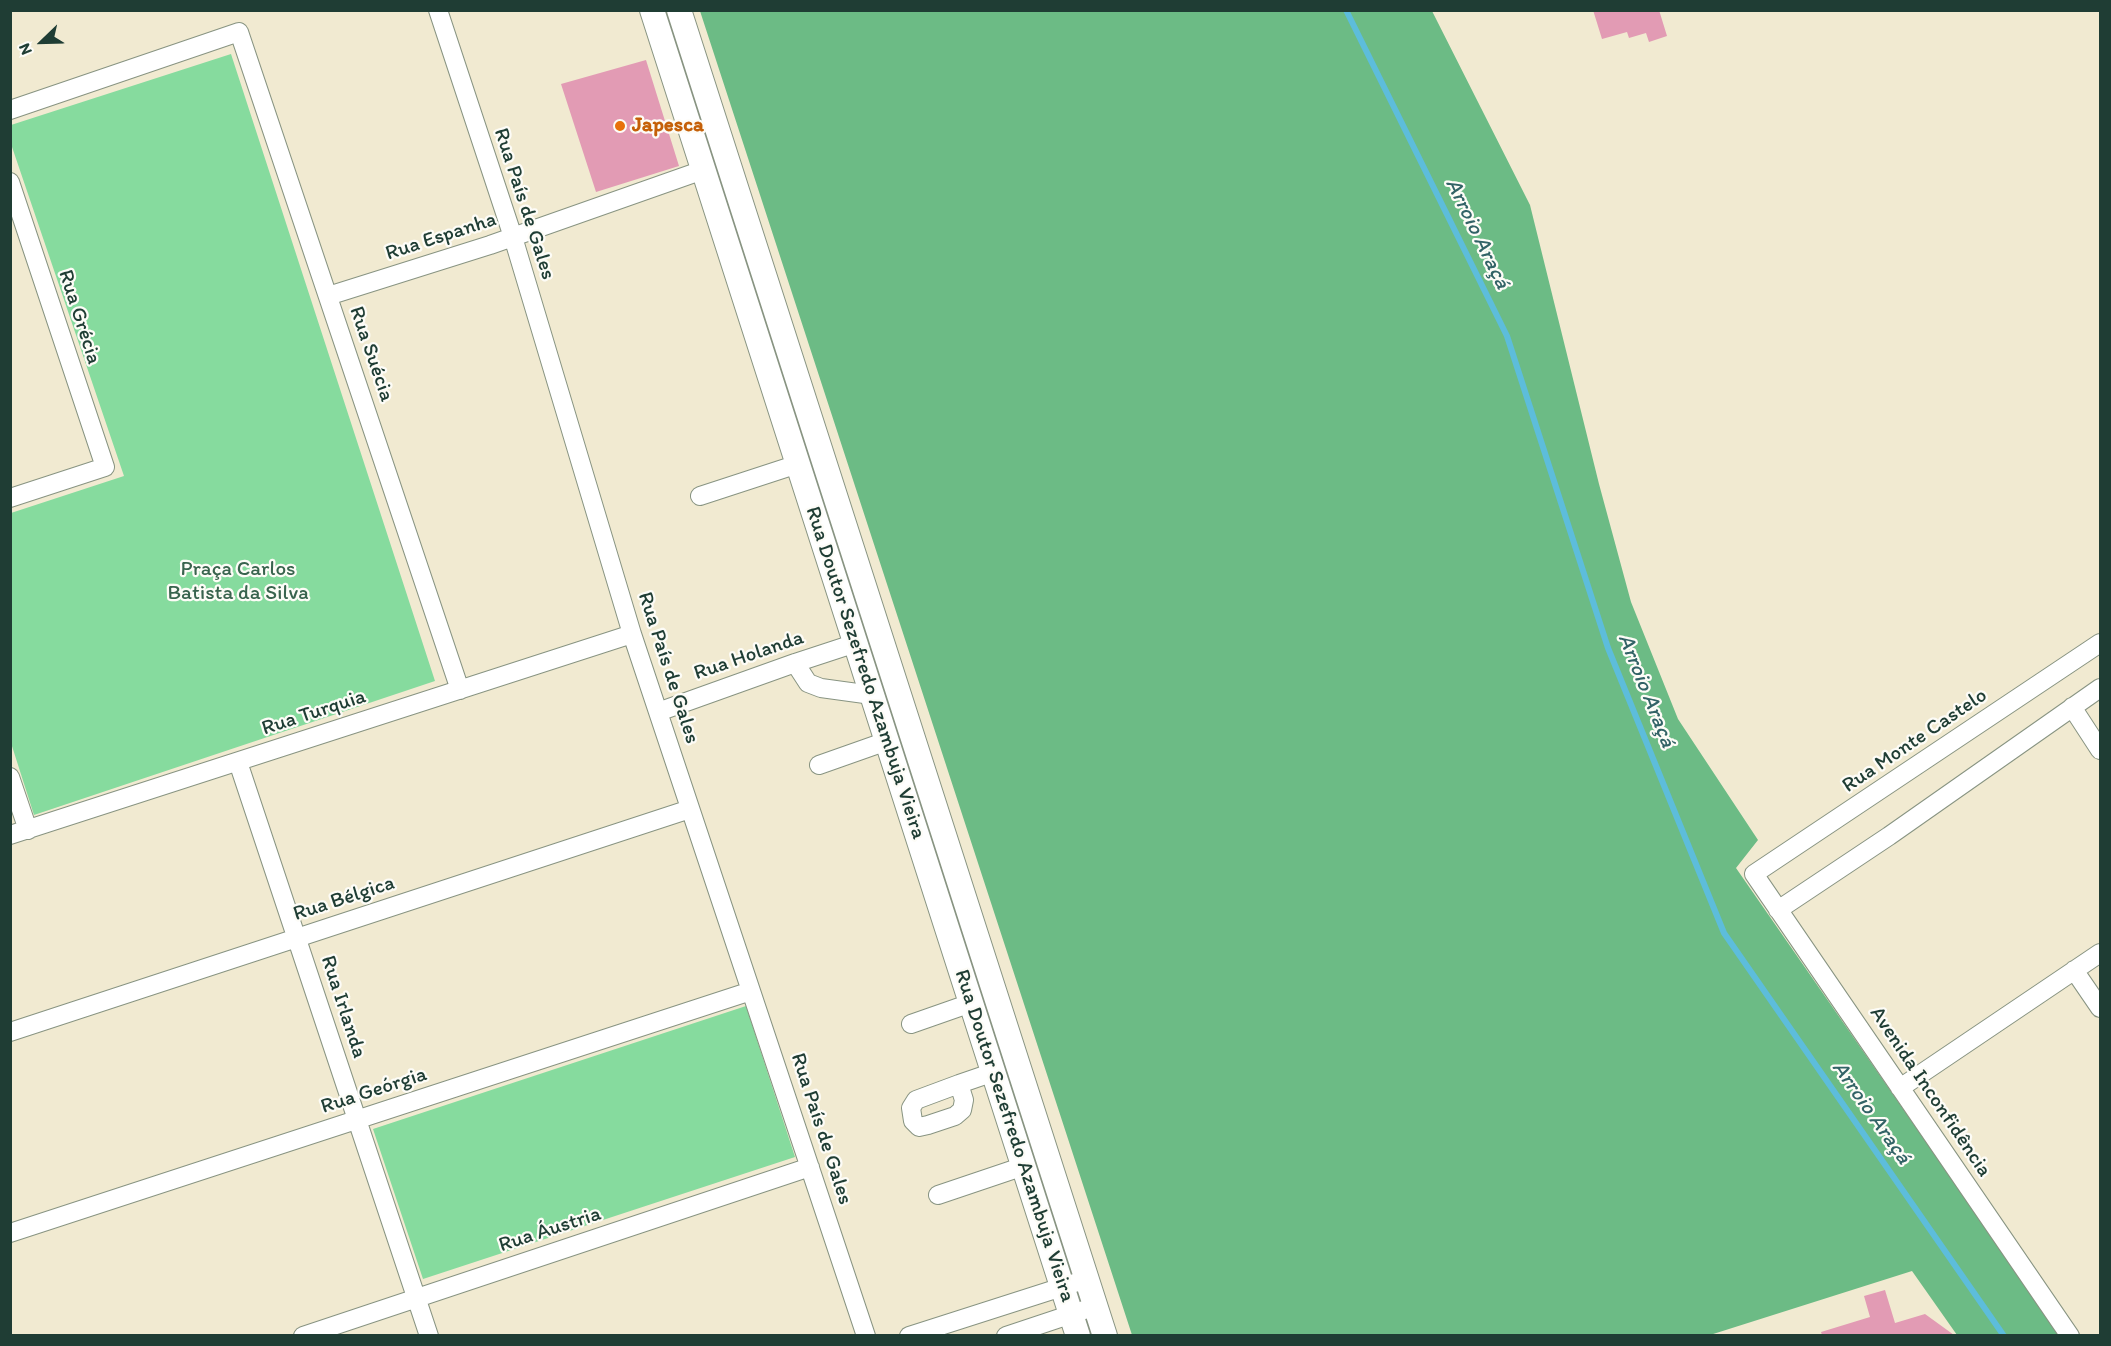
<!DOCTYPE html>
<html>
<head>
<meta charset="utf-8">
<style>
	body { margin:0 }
	#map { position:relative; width:2111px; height:1346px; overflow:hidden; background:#f1ead1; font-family:Itim,sans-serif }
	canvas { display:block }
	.frame { position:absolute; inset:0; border:12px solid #1f3d34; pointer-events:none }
	.north { position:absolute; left:12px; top:12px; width:60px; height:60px; -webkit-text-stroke:4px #fdfcf7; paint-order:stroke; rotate:247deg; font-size:16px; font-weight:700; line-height:24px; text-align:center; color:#1f3d34 }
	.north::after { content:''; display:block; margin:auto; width:21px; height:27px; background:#1f3d34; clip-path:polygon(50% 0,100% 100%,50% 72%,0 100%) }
</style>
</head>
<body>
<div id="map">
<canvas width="2111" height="1346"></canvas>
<div class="frame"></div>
<div class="north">N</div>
</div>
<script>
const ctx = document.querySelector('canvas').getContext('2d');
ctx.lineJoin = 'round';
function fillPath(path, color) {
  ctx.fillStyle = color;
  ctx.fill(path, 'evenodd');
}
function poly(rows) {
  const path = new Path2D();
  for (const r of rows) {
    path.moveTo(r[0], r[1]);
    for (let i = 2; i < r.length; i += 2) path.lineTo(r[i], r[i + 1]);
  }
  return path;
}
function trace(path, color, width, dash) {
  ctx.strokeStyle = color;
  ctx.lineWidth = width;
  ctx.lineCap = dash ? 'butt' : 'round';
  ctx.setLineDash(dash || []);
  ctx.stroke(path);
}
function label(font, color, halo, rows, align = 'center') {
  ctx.font = font + ' Itim,sans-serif';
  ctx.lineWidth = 4.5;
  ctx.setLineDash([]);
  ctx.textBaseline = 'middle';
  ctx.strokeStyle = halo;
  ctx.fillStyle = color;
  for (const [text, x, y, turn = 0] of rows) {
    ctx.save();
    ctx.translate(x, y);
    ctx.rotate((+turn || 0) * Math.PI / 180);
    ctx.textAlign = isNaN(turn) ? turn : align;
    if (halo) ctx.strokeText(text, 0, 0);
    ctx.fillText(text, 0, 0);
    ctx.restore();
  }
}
const green = poly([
	[231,54,435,681,34,815,11,743,11,513,124,476,11,144,11,125],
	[746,1006,795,1157,423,1279,373,1129]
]);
const forest = poly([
	[700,11,1432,11,1530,205,1599,484,1631,602,1678,719,1758,840,1736,868,2060,1335,1957,1335,1912,1271,1710,1335,1132,1335]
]);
const stream = poly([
	[1346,10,1507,336,1608,648,1724,933,2004,1336]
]);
const building = poly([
	[1593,10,1659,10,1667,36,1649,42,1646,33,1629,38,1627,32,1602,39],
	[646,60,679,166,596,192,561,84],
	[1885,1290,1895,1323,1925,1314,1954,1335,1822,1335,1821,1332,1870,1317,1864,1296]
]);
const minor = poly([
	[438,10,513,237,632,634,866,1336],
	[10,110,239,32,460,690],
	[10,182,105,467,10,498],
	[328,296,490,245,703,170],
	[700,496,798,464],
	[795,663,808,683,821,688,872,695],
	[2072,707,2100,750],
	[658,712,795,663,856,643],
	[238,762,429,1336],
	[819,765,887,741],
	[10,777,28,830],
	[10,835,632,634],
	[1778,910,1889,836,2100,688],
	[2074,970,2100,1008],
	[911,1024,971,1003],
	[10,1032,690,809],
	[959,1084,964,1100,962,1110,955,1116,928,1125,919,1127,913,1121,911,1108,916,1100,959,1084,994,1072],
	[1900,1088,2100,953],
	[938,1195,1024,1166],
	[10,1233,751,991],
	[303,1336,810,1167],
	[909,1336,1087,1279],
	[1006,1336,1096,1306],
	[2070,1336,1754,874,2100,643]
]);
const major = poly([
	[652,10,1078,1336],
	[679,10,1105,1336]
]);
const markers = [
	[620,126,6,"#e8710a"]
];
const foodNames = [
	["Japesca",632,126]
];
const streetNames = [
	["Rua País de Gales",524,204,72],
	["Rua Espanha",441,237,-18],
	["Rua Grécia",79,317,72],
	["Rua Suécia",371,354,71],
	["Rua Holanda",749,656,-19],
	["Rua País de Gales",668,668,72],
	["Rua Doutor Sezefredo Azambuja Vieira",865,673,72],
	["Rua Turquia",314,713,-18],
	["Rua Monte Castelo",1915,741,-34],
	["Rua Bélgica",344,899,-18],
	["Rua Irlanda",343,1007,72],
	["Rua Geórgia",374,1091,-18],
	["Avenida Inconfidência",1930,1092,56],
	["Rua País de Gales",821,1129,72],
	["Rua Doutor Sezefredo Azambuja Vieira",1014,1136,72],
	["Rua Áustria",550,1230,-18]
];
const parkNames = [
	["Praça Carlos",238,570],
	["Batista da Silva",238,594]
];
const waterNames = [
	["Arroio Araçá",1477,234,64],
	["Arroio Araçá",1646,691,68],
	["Arroio Araçá",1871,1113,55]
];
fillPath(green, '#86db9e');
fillPath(forest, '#6cbb85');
trace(stream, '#5dbddb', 6);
fillPath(building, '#e29bb4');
trace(minor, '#889482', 20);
trace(major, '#889482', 26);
trace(minor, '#fff', 18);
trace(major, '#fff', 24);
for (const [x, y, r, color] of markers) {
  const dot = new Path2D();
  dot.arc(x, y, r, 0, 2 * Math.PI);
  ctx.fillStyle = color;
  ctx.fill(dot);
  trace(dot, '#fdfcf7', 2);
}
label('bold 21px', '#c56008', '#fdfcf7', foodNames, 'left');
label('21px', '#1f3d34', '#fdfcf7', streetNames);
label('21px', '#39644e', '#fdfcf7', parkNames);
label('italic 22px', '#326366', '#fdfcf7', waterNames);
</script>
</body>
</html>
